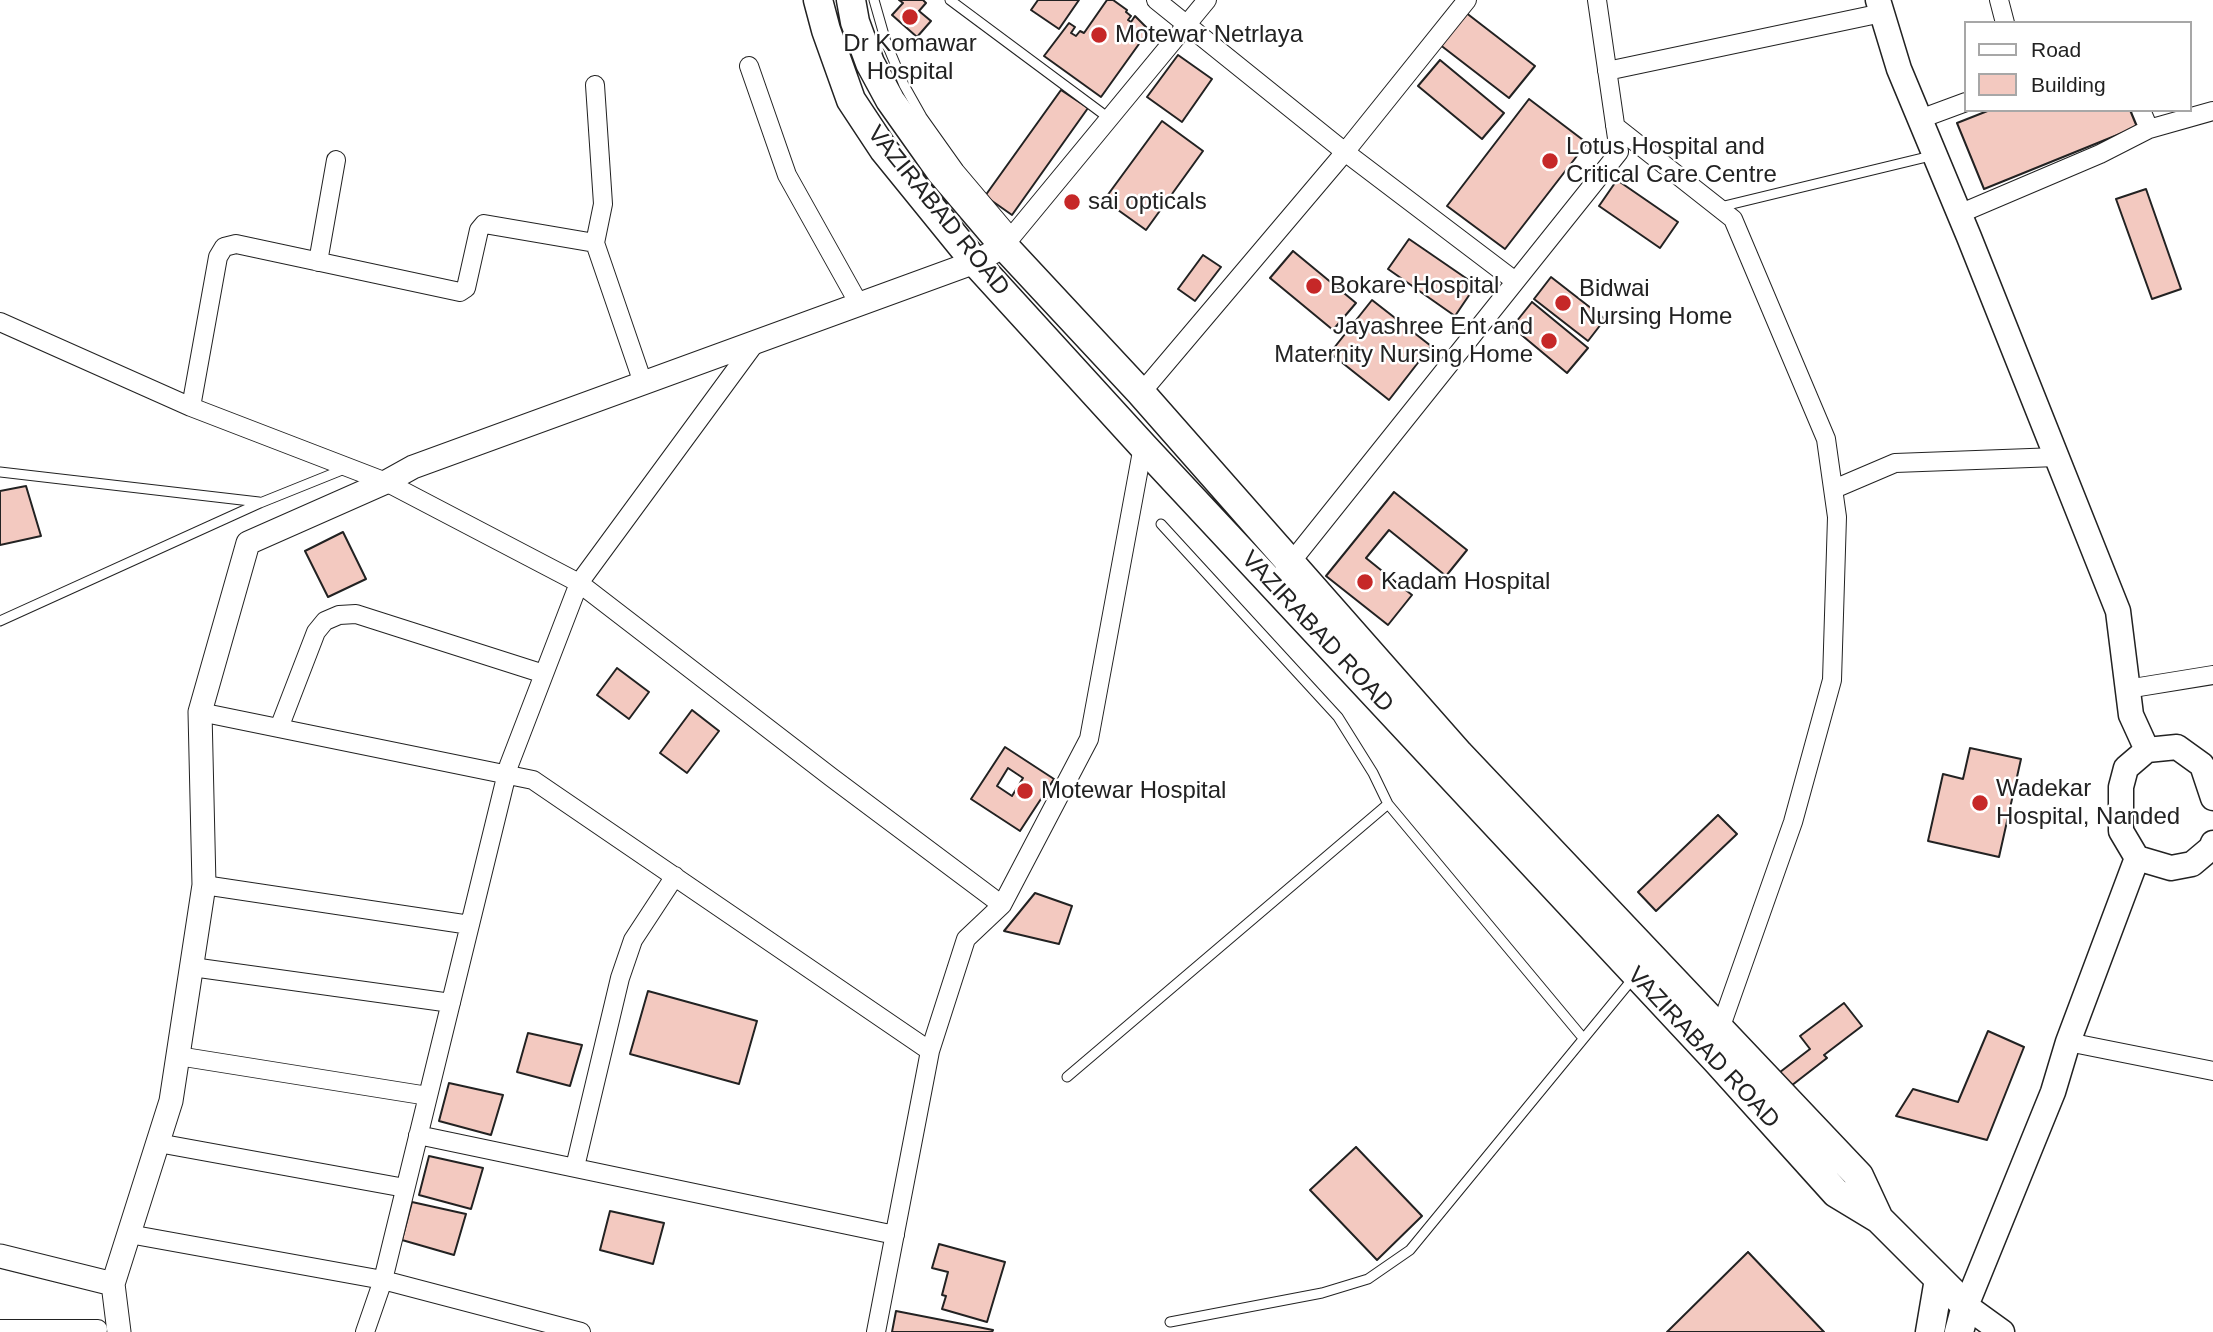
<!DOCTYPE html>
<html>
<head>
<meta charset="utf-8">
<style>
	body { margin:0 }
	#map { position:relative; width:2213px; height:1332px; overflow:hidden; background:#fff; font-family:Arial,sans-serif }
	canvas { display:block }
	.legend { position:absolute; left:1964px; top:21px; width:228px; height:91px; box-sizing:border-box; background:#fff; border:2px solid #a7a7a7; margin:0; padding:9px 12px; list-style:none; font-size:21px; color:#222 }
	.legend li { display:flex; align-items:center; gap:14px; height:35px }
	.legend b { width:35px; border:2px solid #a7a7a7 }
</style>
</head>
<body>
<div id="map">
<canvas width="2213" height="1332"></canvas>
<ul class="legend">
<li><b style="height:9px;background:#fff"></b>Road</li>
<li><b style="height:19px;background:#f3c9c0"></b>Building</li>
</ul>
</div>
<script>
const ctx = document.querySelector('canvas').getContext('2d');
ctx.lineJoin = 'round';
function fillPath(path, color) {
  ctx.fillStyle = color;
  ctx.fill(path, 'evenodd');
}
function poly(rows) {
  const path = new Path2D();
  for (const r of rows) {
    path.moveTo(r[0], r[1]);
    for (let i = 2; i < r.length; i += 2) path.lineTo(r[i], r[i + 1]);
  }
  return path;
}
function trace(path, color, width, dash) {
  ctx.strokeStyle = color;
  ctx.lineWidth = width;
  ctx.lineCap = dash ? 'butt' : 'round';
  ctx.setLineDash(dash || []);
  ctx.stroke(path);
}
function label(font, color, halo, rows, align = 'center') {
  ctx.font = font + ' Arial,sans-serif';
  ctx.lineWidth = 5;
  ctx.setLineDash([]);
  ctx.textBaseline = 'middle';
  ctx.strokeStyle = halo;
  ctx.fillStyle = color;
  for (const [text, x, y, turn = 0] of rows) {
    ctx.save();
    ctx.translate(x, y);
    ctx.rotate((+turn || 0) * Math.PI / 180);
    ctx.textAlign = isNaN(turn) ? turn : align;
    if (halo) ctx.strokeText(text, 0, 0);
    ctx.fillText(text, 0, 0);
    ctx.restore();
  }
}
const building = poly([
	[899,0,923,0,926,3,919,11,931,21,917,37,892,15,903,3,899,0],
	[1038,0,1079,0,1059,29,1031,10,1038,0],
	[1107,0,1113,0,1127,10,1126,12,1131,16,1128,20,1131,22,1135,16,1149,30,1101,97,1044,56,1069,23,1075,27,1071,33,1076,36,1080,31,1084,33,1107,0],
	[1465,12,1535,66,1509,98,1439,44,1465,12],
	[1178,55,1212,79,1182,122,1147,97,1178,55],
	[1440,60,1504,113,1482,139,1418,86,1440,60],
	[1061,90,1088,108,1012,215,985,196,1061,90],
	[1529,99,1587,143,1505,249,1447,206,1529,99],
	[1990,110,2130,110,2137,127,1984,189,1957,123,1990,110],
	[1162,121,1203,151,1146,230,1104,200,1162,121],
	[1617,180,1678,222,1660,248,1599,206,1617,180],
	[2146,189,2181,289,2152,299,2116,199,2146,189],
	[1409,239,1476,285,1455,316,1388,269,1409,239],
	[1293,251,1356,303,1333,330,1270,278,1293,251],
	[1203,255,1221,267,1195,301,1178,289,1203,255],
	[1551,277,1605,319,1588,341,1534,299,1551,277],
	[1372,300,1431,346,1389,400,1330,353,1372,300],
	[1532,302,1588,348,1567,373,1512,327,1532,302],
	[26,486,41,536,0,545,0,491,26,486],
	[1394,492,1467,550,1446,576,1389,530,1366,558,1412,595,1388,625,1326,576,1394,492],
	[343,532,366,579,328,597,305,551,343,532],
	[617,668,649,692,629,719,597,695,617,668],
	[692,710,719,731,687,773,660,753,692,710],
	[1005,747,1054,779,1020,831,971,799,1005,747],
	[1008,768,1023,778,1012,796,997,786,1008,768],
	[1970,748,2021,759,1999,857,1928,841,1943,774,1963,779,1970,748],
	[1718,815,1737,834,1656,911,1638,892,1718,815],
	[1035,893,1072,906,1059,944,1004,931,1035,893],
	[648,991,757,1021,739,1084,630,1054,648,991],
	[1844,1003,1862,1026,1824,1055,1827,1058,1782,1093,1771,1079,1810,1049,1800,1036,1844,1003],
	[1988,1031,2024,1047,1987,1140,1896,1116,1913,1089,1958,1102,1988,1031],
	[528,1033,582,1045,570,1086,517,1072,528,1033],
	[449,1083,503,1095,491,1135,439,1121,449,1083],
	[1356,1147,1422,1216,1377,1260,1310,1190,1356,1147],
	[429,1156,483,1168,471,1209,419,1195,429,1156],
	[412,1202,466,1214,454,1255,402,1240,412,1202],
	[610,1211,664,1223,653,1264,600,1250,610,1211],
	[939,1244,1005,1262,987,1322,942,1309,946,1296,942,1295,948,1272,932,1268,939,1244],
	[1748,1252,1824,1332,1667,1332,1748,1252],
	[896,1311,993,1330,992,1332,892,1332,896,1311]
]);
const service = poly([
	[874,0,886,42,904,85,922,117,959,169,1014,234],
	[950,0,1110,119],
	[1720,207,1935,155],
	[0,472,259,502],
	[1161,524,1338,717,1373,773,1388,804,1583,1038],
	[0,621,260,503,347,468],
	[1067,1077,1388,804],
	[1170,1322,1322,1293,1368,1279,1410,1250,1635,976]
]);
const minor = poly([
	[1156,0,1345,152,1467,0],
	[1999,0,2005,23],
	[749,66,787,175,859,304],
	[1607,71,1882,13],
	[595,85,603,204,595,243,643,383],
	[2141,110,2149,129],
	[1920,119,1966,102],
	[1615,126,1733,219,1826,439,1837,517,1832,680,1793,822,1720,1029],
	[1959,214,2100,154,2149,129,2213,111],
	[1004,246,1207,0],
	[318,262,336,160],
	[0,322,191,407,386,482,579,583,831,777,1002,905,1089,739,1143,446],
	[1141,393,1345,152,1515,281],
	[191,407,218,257,224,247,236,244,460,292,466,288,479,230,484,224,595,243],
	[1834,489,1895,463,2057,457],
	[1284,571,1619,152,1597,0],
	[2127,689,2213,675],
	[200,712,533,780,930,1051,966,939,1002,905],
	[279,728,316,632,325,621,339,615,356,614,544,674],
	[204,885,470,925],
	[192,967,451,1003],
	[2068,1042,2213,1071],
	[178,1056,428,1096],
	[418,1135,895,1235],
	[158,1143,405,1188],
	[575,1167,620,978,633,940,675,876],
	[129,1234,383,1280,581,1332],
	[0,1329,98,1329],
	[365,1332,383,1280,509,765,579,583,756,342],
	[876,1332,930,1051]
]);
const tertiary = poly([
	[0,1256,113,1284],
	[119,1332,113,1284,171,1101,204,885,200,712,248,543,386,482,413,467,975,262,1004,246]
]);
const secondary = poly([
	[1878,0,1899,69,1969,237,2118,611,2131,715,2147,750],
	[2213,798,2202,765,2177,747,2147,750,2126,768,2121,787,2121,831,2137,858,2171,868,2192,864,2211,848,2213,843],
	[2002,1332,1966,1306,2053,1092,2068,1042,2137,858]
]);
const primary = poly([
	[818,0,826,30,851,100,884,150,975,262,1143,446,1717,1061,1836,1193,1879,1219,1966,1306,1959,1332],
	[851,0,855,22,870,63,890,100,941,172,1004,246,1141,393,1459,754,1859,1176,1879,1219],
	[1930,1332,1939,1279]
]);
const markers = [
	[910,17,9,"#c62828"],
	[1099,35,9,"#c62828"],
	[1550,161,9,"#c62828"],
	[1072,202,9,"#c62828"],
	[1314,286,9,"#c62828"],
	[1563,303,9,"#c62828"],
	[1549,341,9,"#c62828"],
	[1365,582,9,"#c62828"],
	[1025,791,9,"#c62828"],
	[1980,803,9,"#c62828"]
];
const poiNames = [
	["Motewar Netrlaya",1115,35],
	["Dr Komawar",910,44,"center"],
	["Hospital",910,72,"center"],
	["Lotus Hospital and",1566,147],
	["Critical Care Centre",1566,175],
	["sai opticals",1088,202],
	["Bokare Hospital",1330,286],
	["Bidwai",1579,289],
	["Nursing Home",1579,317],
	["Jayashree Ent and",1533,327,"right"],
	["Maternity Nursing Home",1533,355,"right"],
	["Kadam Hospital",1381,582],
	["Wadekar",1996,789],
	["Hospital, Nanded",1996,817],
	["Motewar Hospital",1041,791]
];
const streetNames = [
	["VAZIRABAD ROAD",938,211,51],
	["VAZIRABAD ROAD",1317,632,47],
	["VAZIRABAD ROAD",1703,1048,47]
];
fillPath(building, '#f3c9c0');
trace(building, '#222', 2);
trace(service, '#222', 11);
trace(minor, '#222', 20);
trace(tertiary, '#222', 25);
trace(secondary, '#222', 27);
trace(primary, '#222', 31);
trace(service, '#fff', 9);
trace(minor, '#fff', 18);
trace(tertiary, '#fff', 23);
trace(secondary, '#fff', 24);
trace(primary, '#fff', 28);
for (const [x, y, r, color] of markers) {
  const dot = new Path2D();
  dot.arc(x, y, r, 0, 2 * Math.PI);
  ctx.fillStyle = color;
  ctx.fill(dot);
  trace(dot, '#fff', 2.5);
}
label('24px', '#222', '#fff', poiNames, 'left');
label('24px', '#222', '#fff', streetNames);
</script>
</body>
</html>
